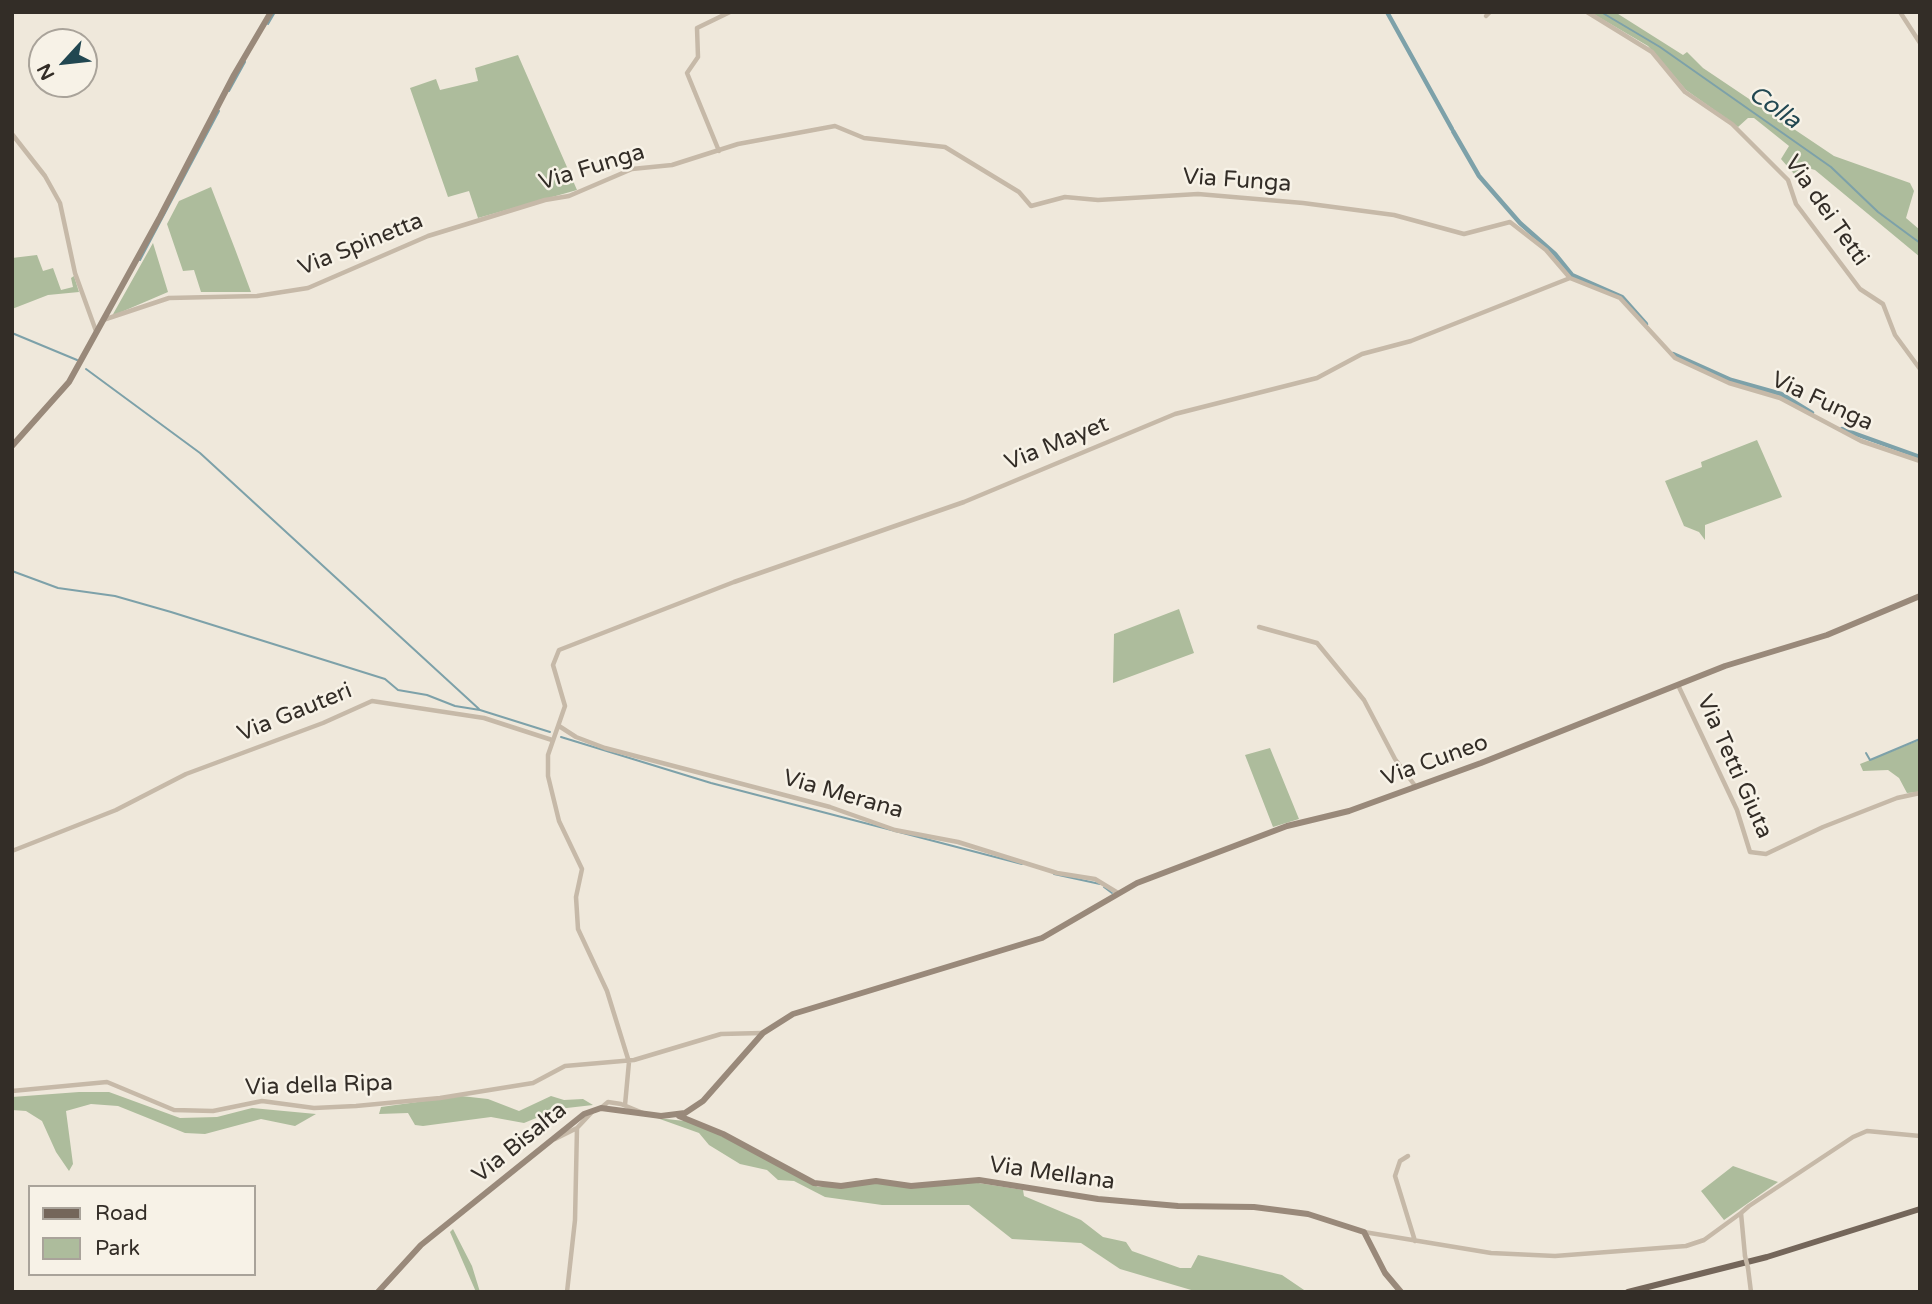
<!DOCTYPE html>
<html>
<head>
<meta charset="utf-8">
<style>
	body { margin:0 }
	#map { position:relative; width:1932px; height:1304px; overflow:hidden; background:#efe8db; font-family:"Varela Round",sans-serif }
	canvas { display:block }
	.frame { position:absolute; inset:0; border:14px solid #332d27; pointer-events:none }
	.legend { position:absolute; left:28px; top:1185px; width:228px; height:91px; box-sizing:border-box; background:#f7f2e7; border:2px solid #a9a39a; margin:0; padding:9px 12px; list-style:none; font-size:21px; color:#332d27 }
	.legend li { display:flex; align-items:center; gap:14px; height:35px }
	.legend b { width:35px; border:2px solid #a9a39a }
	.north { position:absolute; left:28px; top:28px; width:70px; height:70px; box-sizing:border-box; background:#f7f2e7; border:2px solid #a9a39a; border-radius:50%; rotate:243deg; font-size:19px; font-weight:700; line-height:28px; text-align:center; color:#332d27 }
	.north::after { content:''; display:block; margin:auto; width:24px; height:32px; background:#214751; clip-path:polygon(50% 0,100% 100%,50% 72%,0 100%) }
</style>
</head>
<body>
<div id="map">
<canvas width="1932" height="1304"></canvas>
<div class="frame"></div>
<ul class="legend">
<li><b style="height:9px;background:#74665a"></b>Road</li>
<li><b style="height:19px;background:#adbc9c"></b>Park</li>
</ul>
<div class="north">N</div>
</div>
<script>
const ctx = document.querySelector('canvas').getContext('2d');
ctx.lineJoin = 'round';
function fillPath(path, color) {
  ctx.fillStyle = color;
  ctx.fill(path, 'evenodd');
}
function poly(rows) {
  const path = new Path2D();
  for (const r of rows) {
    path.moveTo(r[0], r[1]);
    for (let i = 2; i < r.length; i += 2) path.lineTo(r[i], r[i + 1]);
  }
  return path;
}
function trace(path, color, width, dash) {
  ctx.strokeStyle = color;
  ctx.lineWidth = width;
  ctx.lineCap = dash ? 'butt' : 'round';
  ctx.setLineDash(dash || []);
  ctx.stroke(path);
}
function label(font, color, halo, rows, align = 'center') {
  ctx.font = font + ' "Varela Round",sans-serif';
  ctx.lineWidth = 5;
  ctx.setLineDash([]);
  ctx.textBaseline = 'middle';
  ctx.strokeStyle = halo;
  ctx.fillStyle = color;
  for (const [text, x, y, turn = 0] of rows) {
    ctx.save();
    ctx.translate(x, y);
    ctx.rotate((+turn || 0) * Math.PI / 180);
    ctx.textAlign = isNaN(turn) ? turn : align;
    if (halo) ctx.strokeText(text, 0, 0);
    ctx.fillText(text, 0, 0);
    ctx.restore();
  }
}
const green = poly([
	[1590,12,1615,12,1683,55,1687,52,1703,68,1834,156,1910,183,1914,191,1906,218,1920,230,1920,257,1815,170,1808,168,1794,174,1781,159,1789,146,1754,118,1748,118,1738,127,1686,90,1648,46],
	[518,55,577,190,478,218,469,191,448,197,410,88,436,79,440,90,478,81,475,68],
	[211,187,235,249,251,292,201,292,194,270,183,271,167,224,179,201],
	[153,243,168,292,112,316],
	[37,255,43,271,53,268,61,290,73,287,71,278,74,276,79,292,48,295,12,309,12,258],
	[1757,440,1782,497,1705,525,1705,540,1699,532,1684,526,1665,481,1702,467,1701,462],
	[1179,609,1194,653,1113,683,1114,634],
	[1920,740,1920,792,1907,793,1899,778,1888,770,1863,771,1860,764],
	[1270,748,1299,819,1273,827,1245,755],
	[79,1092,109,1092,180,1118,217,1117,252,1108,316,1114,295,1126,261,1119,205,1134,185,1133,118,1106,91,1104,66,1111,73,1164,69,1171,56,1152,42,1121,26,1111,12,1110,12,1097],
	[461,1096,488,1099,519,1111,551,1096,564,1100,583,1099,593,1105,558,1109,524,1123,491,1117,423,1126,415,1125,408,1113,379,1114,381,1107],
	[657,1118,685,1121,710,1130,818,1187,876,1183,913,1188,972,1182,1023,1190,1024,1196,1081,1220,1103,1237,1126,1242,1132,1251,1180,1268,1191,1268,1198,1255,1282,1275,1307,1292,1198,1292,1120,1269,1081,1243,1012,1239,969,1205,882,1205,825,1197,794,1181,778,1180,767,1170,740,1164,709,1145,699,1133],
	[1733,1166,1778,1182,1724,1220,1701,1191],
	[453,1229,472,1266,480,1292,476,1292,450,1232]
]);
const stream = poly([
	[1601,12,1660,47,1831,167,1878,212,1920,243],
	[268,24,275,12],
	[229,91,245,62],
	[140,260,219,111],
	[12,333,77,360],
	[86,369,200,453,479,709],
	[12,571,58,588,115,596,171,612,385,679,398,690,427,695,455,706,480,710,550,732],
	[561,737,711,783,1022,864],
	[1866,753,1870,760,1920,739],
	[1054,874,1100,884],
	[1104,887,1112,893]
]);
const canal = poly([
	[1387,12,1452,129],
	[1453,131,1479,176,1520,223,1555,254,1572,275,1622,297,1646,324],
	[1673,354,1731,380,1781,394,1812,413],
	[1842,429,1920,457]
]);
const street = poly([
	[1587,12,1652,52,1685,92,1732,124,1788,180,1796,204,1860,289,1883,304,1895,335,1920,369],
	[1900,12,1920,43],
	[1486,16,1490,12],
	[12,134,45,176,60,203,75,273,96,331],
	[719,151,687,73,698,57,697,28,730,12],
	[103,320,169,298,257,296,308,288,428,236,545,200,569,196,632,169,672,165,738,144,835,126,864,138,945,147,1019,192,1031,206,1065,197,1098,200,1198,194,1303,203,1394,215,1464,234,1510,222,1546,250,1570,278,1620,298,1675,358,1729,383,1780,398,1861,441,1920,461],
	[1259,627,1317,643,1364,700,1395,759,1416,787],
	[1678,685,1737,810,1750,852,1766,854,1823,827,1897,798,1920,793],
	[559,726,576,737,605,748,830,807,895,830,958,842,1057,873,1095,879,1118,893],
	[12,851,116,810,186,774,323,723,372,701,484,718,552,740],
	[12,1091,107,1082,174,1110,213,1111,262,1101,314,1108,356,1106,440,1098,533,1083,565,1066,634,1060,721,1034,762,1033],
	[625,1105,629,1062,607,991,578,929,576,897,582,869,559,821,548,776,548,755,565,706,553,665,559,650,734,582,964,502,1175,414,1317,378,1362,354,1411,341,1570,278],
	[601,1108,608,1102,621,1104,643,1113],
	[555,1139,577,1128],
	[1408,1156,1400,1161,1395,1176,1415,1241],
	[1364,1232,1491,1253,1555,1256,1686,1246,1704,1240,1741,1213],
	[1745,1256,1741,1213,1749,1206,1853,1137,1867,1131,1920,1136],
	[1748,1268,1751,1292],
	[567,1292,575,1220,577,1128,593,1111]
]);
const secondary = poly([
	[12,446,69,382,160,217,234,75,271,12],
	[679,1116,723,1134,814,1183,841,1186,876,1181,911,1186,979,1180,1098,1199,1178,1206,1254,1207,1308,1214,1364,1232,1385,1273,1401,1292],
	[378,1292,421,1245,584,1114,601,1108,661,1116,685,1113,703,1101,763,1033,793,1014,1042,938,1137,883,1287,826,1349,811,1481,763,1725,666,1827,635,1920,596]
]);
const primary = poly([
	[1628,1292,1767,1257,1920,1209]
]);
const streetBridge = poly([
	[1745,1256,1748,1268]
]);
const streetNames = [
	["Via Funga",592,168,-17],
	["Via Funga",1237,181,4],
	["Via dei Tetti",1826,211,55],
	["Via Spinetta",361,245,-22],
	["Via Funga",1822,402,25],
	["Via Mayet",1057,444,-22],
	["Via Gauteri",295,713,-22],
	["Via Cuneo",1435,761,-20],
	["Via Tetti Giuta",1734,767,66],
	["Via Merana",843,795,16],
	["Via della Ripa",319,1086,-2],
	["Via Bisalta",520,1143,-39],
	["Via Mellana",1052,1174,8]
];
const waterNames = [
	["Colla",1774,108,35]
];
fillPath(green, '#adbc9c');
trace(stream, '#7da1a9', 2);
trace(canal, '#7da1a9', 4.5);
trace(street, '#c6b9a8', 4.5);
trace(secondary, '#99897a', 6);
trace(primary, '#74665a', 6);
trace(streetBridge, '#c6b9a8', 4.5);
label('23px', '#332d27', '#f7f2e7', streetNames);
label('italic 24px', '#214751', '#f7f2e7', waterNames);
</script>
</body>
</html>
